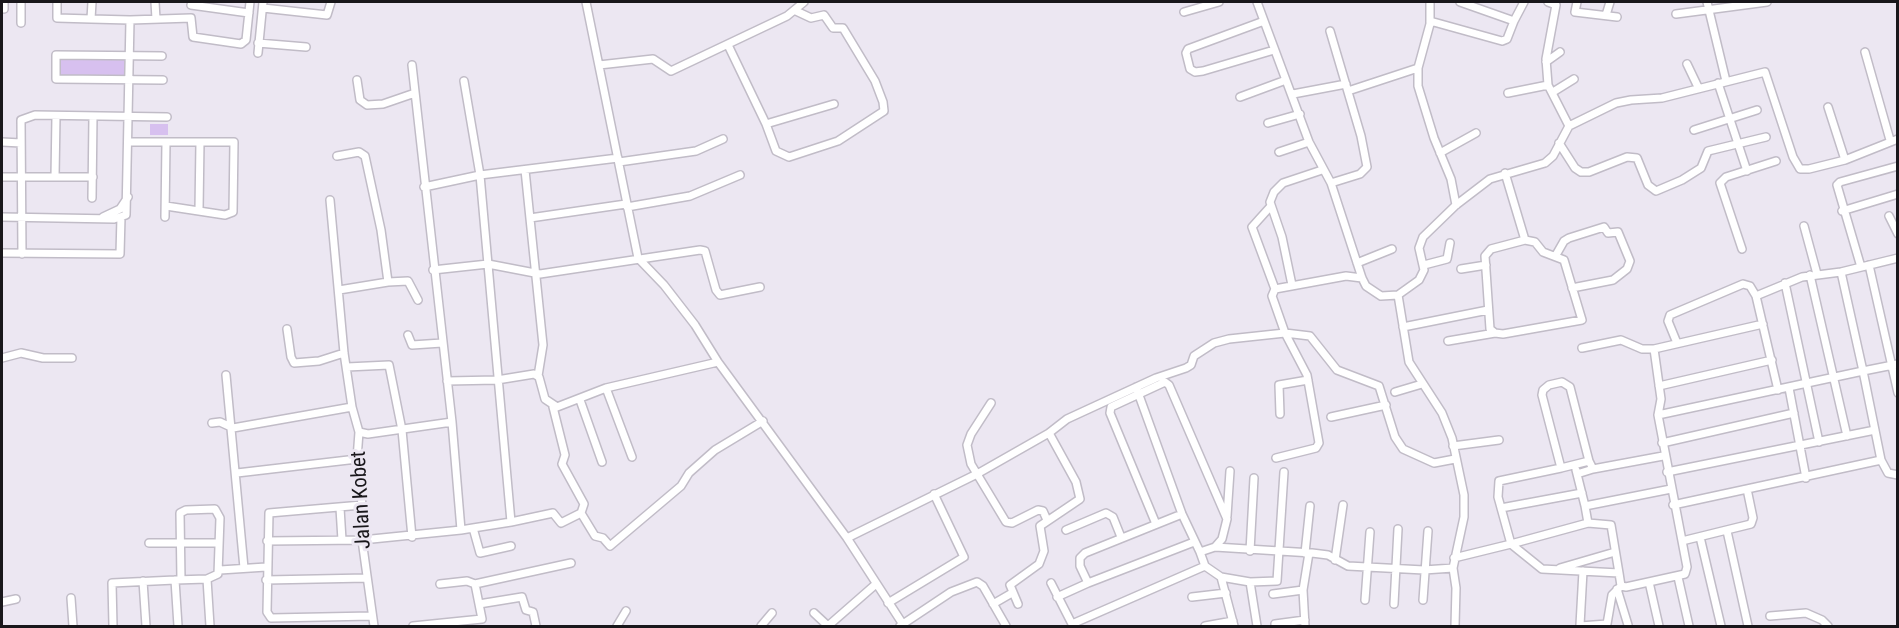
<!DOCTYPE html>
<html>
<head>
<meta charset="utf-8">
<style>
	body { margin:0 }
	#map { position:relative; width:1899px; height:628px; overflow:hidden; background:#ece7f2; font-family:"Roboto Condensed",sans-serif }
	canvas { display:block }
	.frame { position:absolute; inset:0; border:3px solid #19171b; pointer-events:none }
</style>
</head>
<body>
<div id="map">
<canvas width="1899" height="628"></canvas>
<div class="frame"></div>
</div>
<script>
const ctx = document.querySelector('canvas').getContext('2d');
ctx.lineJoin = 'round';
function fillPath(path, color) {
  ctx.fillStyle = color;
  ctx.fill(path, 'evenodd');
}
function poly(rows) {
  const path = new Path2D();
  for (const r of rows) {
    path.moveTo(r[0], r[1]);
    for (let i = 2; i < r.length; i += 2) path.lineTo(r[i], r[i + 1]);
  }
  return path;
}
function trace(path, color, width, dash) {
  ctx.strokeStyle = color;
  ctx.lineWidth = width;
  ctx.lineCap = dash ? 'butt' : 'round';
  ctx.setLineDash(dash || []);
  ctx.stroke(path);
}
function label(font, color, halo, rows, align = 'center') {
  ctx.font = font + ' "Roboto Condensed",sans-serif';
  ctx.lineWidth = 6;
  ctx.setLineDash([]);
  ctx.textBaseline = 'middle';
  ctx.strokeStyle = halo;
  ctx.fillStyle = color;
  for (const [text, x, y, turn = 0] of rows) {
    ctx.save();
    ctx.translate(x, y);
    ctx.rotate((+turn || 0) * Math.PI / 180);
    ctx.textAlign = isNaN(turn) ? turn : align;
    if (halo) ctx.strokeText(text, 0, 0);
    ctx.fillText(text, 0, 0);
    ctx.restore();
  }
}
const green = poly([
	[58,57,125,58,124,77,58,76],
	[150,124,168,124,168,135,150,135]
]);
const minor = poly([
	[4,2,4,9],
	[21,2,21,23],
	[57,2,57,18,91,19],
	[92,2,91,19,130,20],
	[155,2,156,19],
	[586,2,638,258,664,285,695,325,718,362,847,538,904,626],
	[1257,2,1309,142,1331,183,1362,278,1366,286,1381,296,1398,295,1419,280,1424,270,1419,248,1423,237,1456,205,1490,179,1545,163,1553,156,1569,126,1616,103,1631,100,1662,98,1765,72,1793,157,1800,169,1809,169,1845,160,1898,139],
	[1430,2,1430,24,1418,68,1418,86,1434,138,1451,179,1456,205],
	[1460,2,1514,21,1524,2],
	[1548,2,1556,5,1546,59,1548,85,1569,126],
	[1577,2,1575,12,1617,17],
	[1707,2,1726,81],
	[191,5,249,13],
	[263,8,327,15,331,2],
	[1184,12,1219,2],
	[1676,14,1767,2],
	[1606,15,1610,2],
	[1264,21,1188,49,1186,53,1190,69,1195,72,1203,71,1274,50],
	[1430,21,1502,41,1507,39,1514,21],
	[1330,31,1361,136,1367,167,1360,174,1331,183],
	[258,43,306,47],
	[728,45,766,124,834,104],
	[1865,52,1890,140],
	[258,53,263,2],
	[162,56,56,55,56,79,163,80],
	[1546,62,1560,52],
	[1687,64,1698,87],
	[599,65,653,59,671,71,787,16,804,2],
	[357,80,360,100,367,105,383,104,415,93],
	[464,81,480,175,511,522,553,513,561,523,581,513,595,536,603,538,610,546,681,486,689,473,715,450,763,421],
	[1718,83,1747,171],
	[1348,91,1418,68],
	[1553,92,1574,79],
	[1508,93,1548,85],
	[1293,94,1346,84],
	[1240,97,1286,80],
	[1828,107,1845,160],
	[1268,123,1300,114],
	[766,124,776,151,789,157,838,141,884,111,883,102,875,81,843,28,833,28,824,15,811,18,796,11],
	[1694,130,1757,110],
	[2,142,21,143],
	[129,142,234,142,233,212,225,215,166,206],
	[1559,143,1575,168,1581,172,1589,172,1627,157,1637,158,1648,185,1656,191,1682,180,1701,168,1708,151,1766,137],
	[1279,152,1309,142],
	[1440,153,1476,133],
	[337,156,359,152,365,156,381,230,388,282,339,290],
	[619,162,696,151,723,139],
	[525,170,543,345,538,376],
	[1505,173,1525,240,1535,242,1543,252,1564,260,1582,320,1503,334,1495,333,1490,329,1485,256,1491,249,1525,240],
	[2,177,93,177],
	[55,177,56,116],
	[424,187,480,175,618,158],
	[92,198,93,116],
	[330,200,344,353,352,407,359,432],
	[627,207,690,196,740,175],
	[1270,207,1252,227,1275,289],
	[199,210,200,142],
	[1842,211,1898,194],
	[1889,216,1898,234],
	[2,217,114,219,126,215,130,20,191,18,193,37,241,44,246,40,250,2],
	[103,217,120,209,128,197],
	[165,217,166,142],
	[530,218,626,204],
	[1804,226,1817,274],
	[1742,249,1720,183,1726,177,1776,161],
	[2,253,120,254,121,217],
	[22,254,21,120,35,115,167,117],
	[1556,255,1564,241,1569,238,1604,227,1608,233,1618,232,1630,261,1627,269,1613,280,1572,288],
	[1357,263,1392,249],
	[1424,265,1447,259,1450,243],
	[1869,265,1898,393],
	[1861,267,1837,185,1840,182,1898,166],
	[1461,269,1486,265],
	[433,270,488,264,540,274,700,250,705,251,716,290,720,295,760,287],
	[1841,272,1863,371,1898,364],
	[1810,275,1847,436],
	[388,282,408,281,418,300],
	[1785,283,1819,442],
	[1292,285,1282,237,1270,202,1274,192,1283,183,1322,170],
	[1398,295,1409,362,1442,413,1452,438,1464,495,1464,517,1453,568,1456,588,1455,626],
	[1403,327,1488,310],
	[287,329,291,357,294,363,319,361,344,353],
	[1285,333,1310,336,1337,370,1379,386,1395,437,1403,449,1434,463,1455,459],
	[408,335,412,345,442,343],
	[1448,341,1495,333],
	[1677,343,1668,321,1670,315,1743,284,1750,286,1756,296],
	[1582,348,1621,340,1642,349,1654,349,1763,324],
	[2,358,21,353,43,358,72,358],
	[347,367,389,365,402,430,412,537],
	[226,375,244,568],
	[447,381,497,380,534,374,539,377,545,399,557,407,606,388,718,362],
	[1659,386,1772,360],
	[1136,387,1182,514,1200,552,1215,547,1312,553,1328,555,1348,566,1424,570,1453,568],
	[606,388,632,457],
	[1789,388,1806,478],
	[1778,390,1756,296,1802,277,1841,272,1898,258],
	[1395,392,1422,384],
	[580,400,602,462],
	[991,403,971,434,967,445,971,464,1006,522,1012,523,1038,510,1043,511,1047,520],
	[553,407,565,455,562,464,584,504,581,513],
	[1280,414,1279,385,1308,380],
	[1658,415,1863,371,1881,460,1888,473,1898,475],
	[1331,417,1386,405],
	[212,423,220,422,233,428,352,407],
	[1662,443,1794,413],
	[1453,446,1499,440],
	[1276,458,1316,448,1319,443,1307,375,1285,333],
	[1589,461,1561,468,1542,395,1543,390,1549,385,1562,382,1570,387,1589,461,1593,469,1663,456],
	[1561,468,1499,481,1498,497,1511,544,1588,523,1585,506,1671,489],
	[1576,470,1577,474,1593,469],
	[1667,472,1875,430],
	[237,473,357,459],
	[1577,474,1585,506],
	[362,505,269,513,267,612,271,618,372,616],
	[1673,505,1747,489],
	[340,508,342,540],
	[1501,508,1582,493],
	[1182,514,1085,553,1080,558,1080,566,1088,583,1194,542],
	[1227,516,1230,471],
	[1588,523,1611,525,1619,573],
	[1156,524,1110,413,1111,407,1165,382,1169,385,1227,519,1222,539,1215,547],
	[473,528,511,522],
	[461,530,473,528,480,553,511,546],
	[1066,530,1106,513,1113,517,1121,537],
	[1727,531,1748,626],
	[1700,537,1721,626],
	[847,538,977,474,1049,433,1067,419,1156,378,1186,368,1191,365,1194,356,1214,343,1229,339,1285,333,1272,296,1275,289,1346,276,1362,278],
	[267,541,362,540,461,530,452,422,412,65],
	[1682,541,1751,524,1753,518,1747,489,1881,460],
	[149,543,219,543],
	[1250,551,1254,478],
	[1305,553,1310,506],
	[1454,558,1511,544,1542,569,1619,573,1621,586,1626,587,1685,574,1687,567,1658,415,1661,399,1654,349],
	[1335,560,1343,505],
	[1205,566,1221,577,1234,626],
	[1560,568,1615,552],
	[220,570,266,567],
	[1221,577,1250,582,1277,581,1284,472],
	[1678,577,1689,626],
	[207,579,210,626],
	[175,580,178,626],
	[266,580,367,578],
	[143,581,146,626],
	[1250,582,1257,626],
	[1649,582,1659,626],
	[1051,583,1073,626],
	[440,584,467,581,475,584],
	[1617,589,1628,625],
	[1273,594,1303,590],
	[1057,597,1088,583],
	[1192,597,1226,593],
	[71,598,73,626],
	[1365,600,1370,532],
	[1423,600,1428,531],
	[2,602,16,599],
	[888,603,964,557,934,494],
	[479,604,522,597,526,610,533,612,536,626],
	[993,604,1012,593],
	[1018,604,1010,585,1039,564,1044,551,1040,526,1080,499,1076,482,1049,433],
	[1394,604,1398,529],
	[814,613,828,626],
	[1770,616,1806,613,1822,620,1828,626],
	[1072,624,1205,566,1200,552],
	[1275,624,1305,620],
	[1580,625,1583,571],
	[113,626,112,583,175,580,207,579,218,574,220,518,215,509,186,510,180,513,181,580],
	[374,626,362,540,362,505,357,459,359,432,368,434,452,422],
	[413,626,482,619,475,584,571,563],
	[617,626,626,611],
	[761,626,772,613],
	[828,626,876,584],
	[900,626,951,592,977,582,983,586,1006,626],
	[1205,626,1233,621],
	[1305,626,1303,590,1309,553],
	[1580,626,1607,624,1612,595,1621,586]
]);
const streetNames = [
	["Jalan Kobet",362,500,-93]
];
fillPath(green, '#d7c0ef');
trace(minor, '#c1bcc7', 10);
trace(minor, '#fff', 7);
label('21px', '#19171b', '#ece7f2', streetNames);
</script>
</body>
</html>
